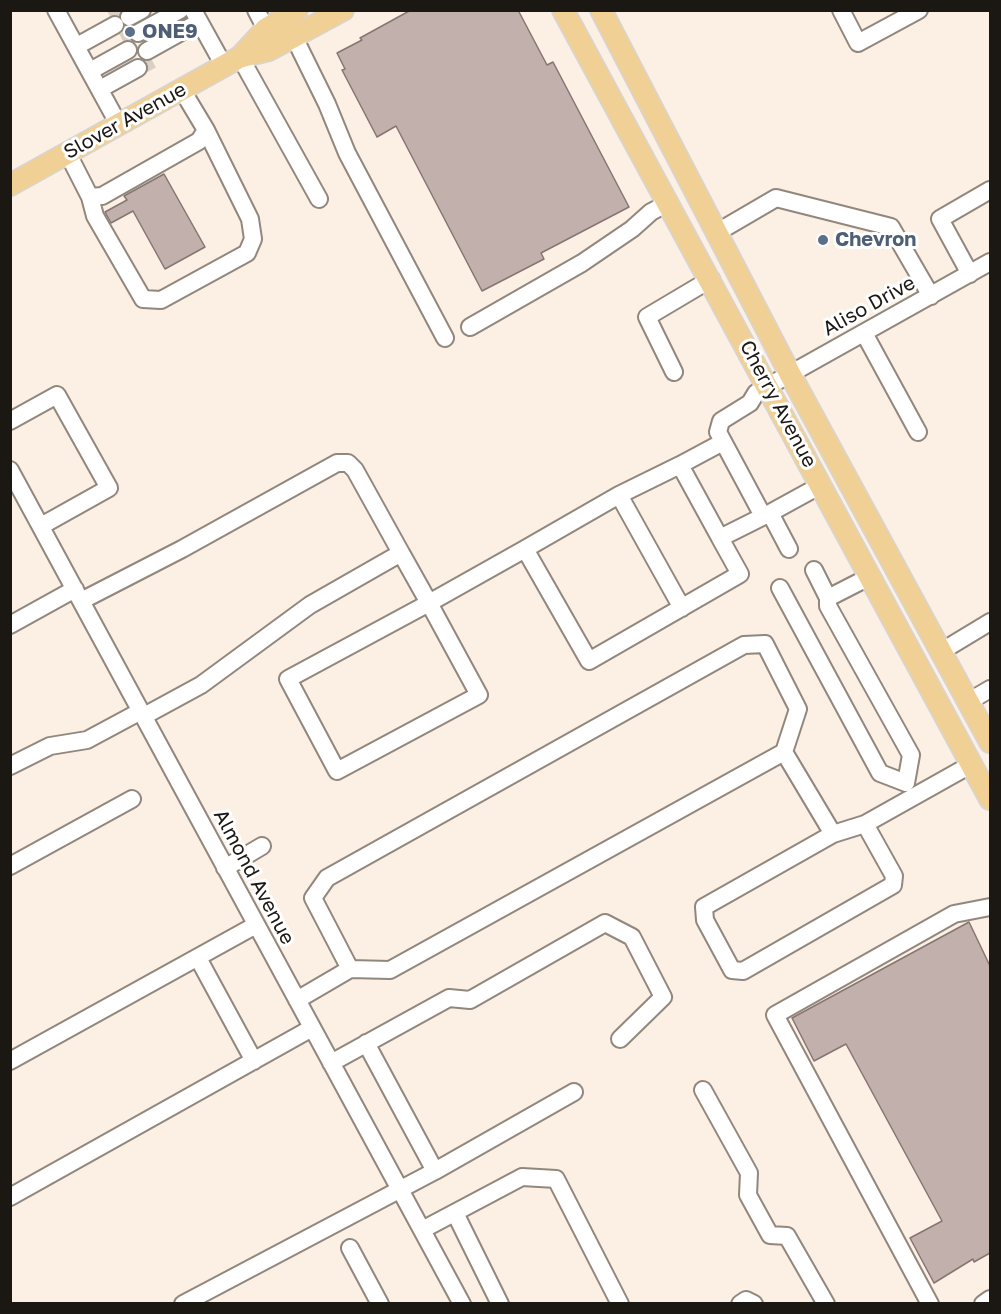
<!DOCTYPE html>
<html>
<head>
<meta charset="utf-8">
<style>
	body { margin:0 }
	#map { position:relative; width:1001px; height:1314px; overflow:hidden; background:#fcefe4; font-family:"Golos Text",sans-serif }
	canvas { display:block }
	.frame { position:absolute; inset:0; border:12px solid #1b1713; pointer-events:none }
</style>
</head>
<body>
<div id="map">
<canvas width="1001" height="1314"></canvas>
<div class="frame"></div>
</div>
<script>
const ctx = document.querySelector('canvas').getContext('2d');
ctx.lineJoin = 'round';
function fillPath(path, color) {
  ctx.fillStyle = color;
  ctx.fill(path, 'evenodd');
}
function poly(rows) {
  const path = new Path2D();
  for (const r of rows) {
    path.moveTo(r[0], r[1]);
    for (let i = 2; i < r.length; i += 2) path.lineTo(r[i], r[i + 1]);
  }
  return path;
}
function trace(path, color, width, dash) {
  ctx.strokeStyle = color;
  ctx.lineWidth = width;
  ctx.lineCap = dash ? 'butt' : 'round';
  ctx.setLineDash(dash || []);
  ctx.stroke(path);
}
function label(font, color, halo, rows, align = 'center') {
  ctx.font = font + ' "Golos Text",sans-serif';
  ctx.lineWidth = 6;
  ctx.setLineDash([]);
  ctx.textBaseline = 'middle';
  ctx.strokeStyle = halo;
  ctx.fillStyle = color;
  for (const [text, x, y, turn = 0] of rows) {
    ctx.save();
    ctx.translate(x, y);
    ctx.rotate((+turn || 0) * Math.PI / 180);
    ctx.textAlign = isNaN(turn) ? turn : align;
    if (halo) ctx.strokeText(text, 0, 0);
    ctx.fillText(text, 0, 0);
    ctx.restore();
  }
}
const building = poly([
	[411,10,518,10,547,65,553,62,629,207,541,253,544,259,482,291,396,126,377,137,342,70,345,69,337,53,362,40,360,38,411,10],
	[164,174,205,247,165,269,133,211,111,223,105,212,127,200,124,196,164,174],
	[969,922,990,966,990,1253,974,1262,973,1259,934,1283,910,1238,942,1221,846,1044,814,1061,792,1018,969,922]
]);
const minorTunnel = poly([
	[110,16,120,10],
	[123,41,138,33],
	[138,68,153,60]
]);
const minor = poly([
	[56,10,119,125],
	[193,10,224,66],
	[256,10,266,29],
	[841,10,858,43,919,10],
	[129,17,142,10],
	[138,33,180,10],
	[294,37,327,104,347,153,445,338],
	[77,46,115,25],
	[147,51,199,22],
	[240,57,319,199],
	[90,71,128,50],
	[100,89,138,68],
	[68,154,90,197,102,196,199,141,206,130,182,90],
	[90,197,95,216,143,299,161,300,247,253,253,239,250,219,206,130],
	[716,233,776,198,891,227,931,296],
	[970,274,940,219,990,190],
	[470,327,582,263,632,229,651,212,668,203],
	[864,333,918,432],
	[674,372,647,317,711,279],
	[10,421,57,395,109,488,41,526],
	[680,465,723,442],
	[10,470,462,1304],
	[619,495,682,608],
	[763,516,718,432,721,421,750,403,756,393,990,262],
	[720,538,740,574,589,661,525,549,619,495,680,465,720,538,770,513],
	[789,549,770,513,821,485],
	[401,553,429,603,288,679,337,771,479,695,429,603,525,549],
	[814,570,828,598],
	[780,588,880,773,906,783,911,755,828,606,828,598,871,576],
	[81,601,182,549,337,463,348,463,355,470,401,553,310,605,201,685,144,716],
	[10,625,75,589],
	[942,651,990,622],
	[968,702,990,689],
	[784,752,833,834,865,824,894,876,893,885,743,971,732,970,705,920,704,907,833,834],
	[10,766,50,746,87,740,141,711],
	[865,824,972,764],
	[10,866,132,799],
	[225,868,262,846],
	[198,958,254,1061],
	[297,1000,350,969,313,898,327,878,744,645,765,644,798,709,784,752,390,970,350,969],
	[366,1043,435,1171],
	[10,1061,256,925],
	[331,1063,449,998,470,1000,605,923,632,937,663,997,620,1039],
	[703,1090,749,1173,748,1195,770,1235,787,1236,826,1304],
	[10,1197,312,1028],
	[455,1213,500,1304],
	[422,1230,522,1177,556,1179,620,1304],
	[350,1248,380,1304],
	[183,1304,435,1171,574,1092],
	[740,1304,746,1300,754,1304],
	[930,1304,775,1015,954,914,990,907],
	[983,1304,990,1299]
]);
const major = poly([
	[563,10,990,799],
	[601,10,790,374,990,742],
	[240,57,266,29,297,10],
	[10,185,240,57,269,50,343,10]
]);
const markers = [
	[130,32,6,"#5c6f8a"],
	[823,240,6,"#5c6f8a"]
];
const serviceNames = [
	["ONE9",142,32],
	["Chevron",835,240]
];
const streetNames = [
	["Slover Avenue",125,121,-29],
	["Aliso Drive",869,306,-29],
	["Cherry Avenue",778,404,62],
	["Almond Avenue",254,877,62]
];
fillPath(building, '#c1b0ac');
trace(building, '#867673', 1.5);
trace(minorTunnel, '#dacfc5', 16, [16, 8]);
trace(minor, '#91877c', 20);
trace(major, '#d6d5d5', 24);
trace(minor, '#fff', 16);
trace(major, '#f1d095', 21);
for (const [x, y, r, color] of markers) {
  const dot = new Path2D();
  dot.arc(x, y, r, 0, 2 * Math.PI);
  ctx.fillStyle = color;
  ctx.fill(dot);
  trace(dot, '#fff', 2);
}
label('bold 20px', '#4e5e75', '#fff', serviceNames, 'left');
label('20px', '#1b1713', '#fff', streetNames);
</script>
</body>
</html>
